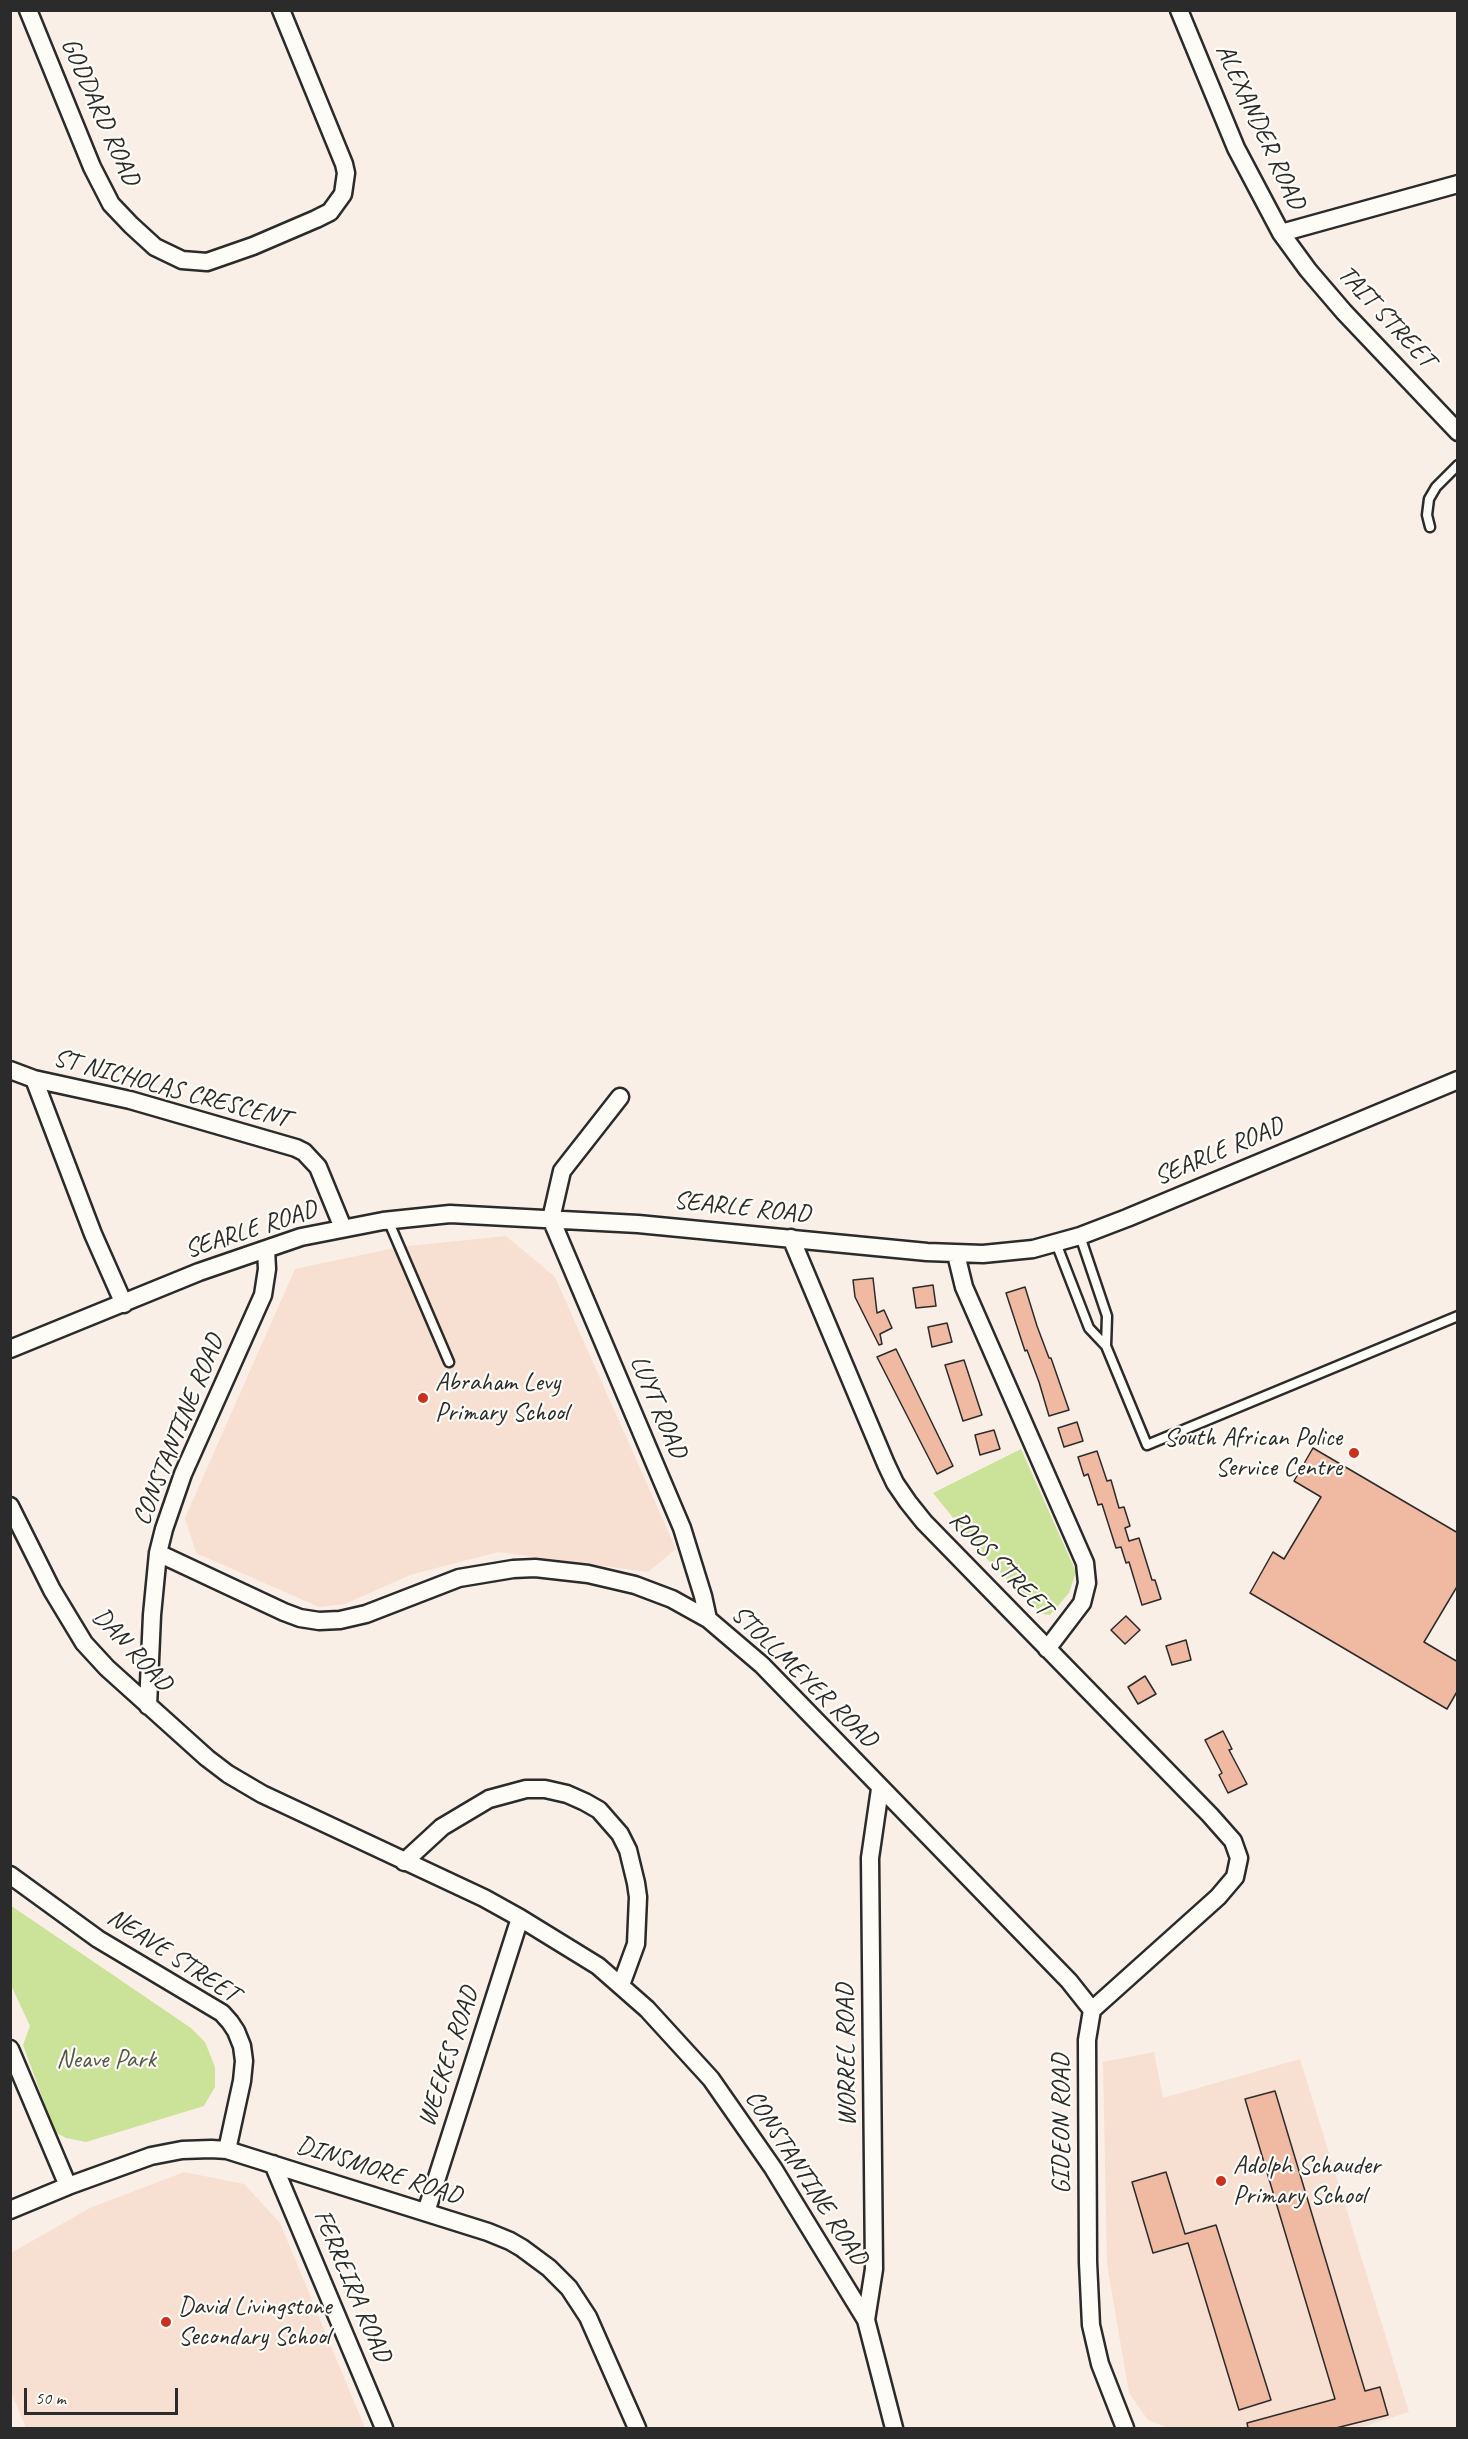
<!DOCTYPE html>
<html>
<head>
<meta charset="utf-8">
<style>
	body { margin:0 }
	#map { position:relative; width:1468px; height:2439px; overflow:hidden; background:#faefe6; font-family:Caveat,sans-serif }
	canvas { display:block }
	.frame { position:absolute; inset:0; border:12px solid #2b2b2b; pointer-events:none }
	.scale { position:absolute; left:24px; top:2388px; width:154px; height:27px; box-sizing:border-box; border:3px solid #2b2b2b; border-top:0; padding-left:8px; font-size:18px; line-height:21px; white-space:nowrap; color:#2b2b2b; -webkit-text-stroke:4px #fdfcf7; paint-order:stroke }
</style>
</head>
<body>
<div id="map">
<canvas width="1468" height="2439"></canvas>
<div class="frame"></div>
<div class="scale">50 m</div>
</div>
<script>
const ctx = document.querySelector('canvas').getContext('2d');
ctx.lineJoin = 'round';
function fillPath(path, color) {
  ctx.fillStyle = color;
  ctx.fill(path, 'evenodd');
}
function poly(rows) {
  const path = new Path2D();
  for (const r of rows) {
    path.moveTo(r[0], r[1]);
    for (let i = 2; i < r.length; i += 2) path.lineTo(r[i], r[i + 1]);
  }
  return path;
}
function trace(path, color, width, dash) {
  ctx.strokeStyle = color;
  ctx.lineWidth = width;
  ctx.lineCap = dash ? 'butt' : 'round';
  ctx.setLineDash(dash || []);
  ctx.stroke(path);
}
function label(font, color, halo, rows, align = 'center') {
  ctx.font = font + ' Caveat,sans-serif';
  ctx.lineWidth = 4.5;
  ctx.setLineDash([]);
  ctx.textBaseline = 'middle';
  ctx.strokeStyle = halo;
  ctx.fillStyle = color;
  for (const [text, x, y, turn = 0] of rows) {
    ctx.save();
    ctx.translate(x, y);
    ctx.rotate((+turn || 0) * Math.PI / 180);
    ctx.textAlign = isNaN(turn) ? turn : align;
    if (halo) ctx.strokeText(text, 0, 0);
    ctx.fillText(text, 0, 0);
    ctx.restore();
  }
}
const built = poly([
	[506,1236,555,1277,676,1549,648,1572,498,1552,410,1575,345,1604,319,1607,196,1553,185,1518,295,1269,399,1247],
	[1154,2052,1163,2098,1300,2059,1409,2412,1359,2428,1168,2428,1148,2420,1129,2393,1107,2264,1103,2062],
	[184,2172,244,2184,280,2223,365,2428,26,2428,11,2392,11,2253,90,2208]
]);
const green = poly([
	[1021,1449,1076,1572,1069,1593,1050,1615,1042,1614,985,1557,933,1493],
	[10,1905,191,2028,205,2042,215,2067,215,2087,204,2106,86,2142,66,2138,55,2132,23,2045,30,2026,11,1985]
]);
const building = poly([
	[873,1278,877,1313,884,1310,892,1328,880,1334,882,1344,879,1345,855,1297,853,1280,873,1278],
	[933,1285,936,1306,916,1308,913,1288,933,1285],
	[1025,1287,1037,1326,1049,1358,1051,1358,1069,1410,1049,1416,1039,1382,1027,1350,1025,1351,1006,1293,1025,1287],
	[947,1323,952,1342,932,1347,928,1327,947,1323],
	[896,1349,953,1466,937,1474,877,1357,896,1349],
	[964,1360,982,1415,963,1421,945,1365,964,1360],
	[1077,1422,1083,1441,1064,1447,1058,1428,1077,1422],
	[994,1430,1000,1449,980,1455,975,1435,994,1430],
	[1313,1448,1458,1533,1458,1585,1424,1642,1458,1662,1458,1690,1447,1709,1250,1593,1273,1552,1284,1559,1321,1497,1294,1481,1313,1448],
	[1097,1451,1107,1481,1111,1480,1119,1508,1124,1507,1130,1526,1125,1528,1129,1541,1139,1538,1152,1580,1155,1580,1161,1599,1142,1605,1129,1562,1126,1563,1121,1547,1116,1548,1102,1504,1098,1505,1088,1474,1084,1476,1078,1457,1097,1451],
	[1126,1616,1140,1630,1125,1644,1111,1630,1126,1616],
	[1186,1640,1191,1660,1172,1665,1166,1646,1186,1640],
	[1145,1676,1156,1694,1138,1704,1128,1687,1145,1676],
	[1223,1731,1232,1749,1229,1750,1247,1784,1228,1793,1219,1775,1222,1773,1205,1740,1223,1731],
	[1275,2091,1365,2391,1380,2387,1388,2415,1336,2428,1248,2428,1247,2423,1335,2399,1245,2099,1275,2091],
	[1166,2172,1185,2234,1216,2225,1271,2400,1239,2410,1188,2243,1153,2253,1132,2182,1166,2172]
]);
const lane = poly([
	[1430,527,1427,515,1429,499,1436,487,1458,465],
	[388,1220,449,1362],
	[1080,1236,1107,1316,1106,1346],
	[1056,1243,1089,1328,1106,1346,1147,1445,1458,1316]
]);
const street = poly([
	[28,10,92,167,111,204,131,225,155,247,182,260,207,262,253,246,316,219,330,212,343,194,346,173,344,164,281,10],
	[1179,10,1236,148,1281,233,1308,270,1344,312,1458,432],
	[1281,233,1458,184],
	[10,1070,34,1079,130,1100,296,1148,304,1152,318,1167,343,1228],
	[34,1079,93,1234,124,1304],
	[620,1097,562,1171,551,1219,682,1528,703,1596,708,1619],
	[791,1238,886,1464,895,1483,908,1502,924,1522,1210,1815,1233,1841,1239,1858,1235,1877,1218,1897,1092,2010,1087,2040,1088,2262,1091,2325,1100,2364,1125,2428],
	[956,1254,964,1287,1085,1563,1087,1583,1082,1603,1047,1649],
	[10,1349,199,1272,301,1237,383,1221,450,1214,638,1224,927,1252,983,1254,1033,1249,1080,1236,1127,1218,1458,1080],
	[10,1506,52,1590,84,1643,107,1668,207,1758,228,1774,262,1794,484,1898,520,1918,598,1966,647,2009,711,2079,773,2168,866,2320,894,2428],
	[158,1553,284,1612,300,1618,319,1621,340,1620,366,1614,459,1578,513,1569,535,1568,588,1574,635,1585,672,1599,708,1619,762,1665,1069,1981,1092,2010],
	[148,1706,152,1615,158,1553,164,1529,183,1474,263,1295,267,1269,266,1249],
	[404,1862,442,1827,489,1799,526,1789,545,1789,567,1794,585,1802,599,1810,620,1834,628,1850,636,1883,638,1897,636,1944,621,1985],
	[10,1875,98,1939,222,2013,230,2022,236,2031,242,2046,244,2061,242,2081,227,2150],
	[10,2049,68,2186],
	[273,2164,384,2428],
	[10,2210,68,2186,151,2156,182,2150,211,2149,227,2150,488,2232,510,2241,522,2248,549,2268,569,2288,588,2317,637,2428],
	[426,2212,520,1918],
	[866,2320,874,2269,870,1858,880,1789]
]);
const markers = [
	[423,1398,6,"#c8321e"],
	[1354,1453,6,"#c8321e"],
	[1221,2181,6,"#c8321e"],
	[166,2322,6,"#c8321e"]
];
const streetNames = [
	["GODDARD ROAD",100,112,66],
	["ALEXANDER ROAD",1260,127,65],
	["TAIT STREET",1386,317,47],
	["ST NICHOLAS CRESCENT",171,1089,15],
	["SEARLE ROAD",1219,1152,-23],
	["SEARLE ROAD",742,1208,6],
	["SEARLE ROAD",251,1230,-18],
	["LUYT ROAD",658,1407,67],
	["CONSTANTINE ROAD",179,1430,-68],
	["ROOS STREET",1000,1564,46],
	["DAN ROAD",132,1650,47],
	["STOLLMEYER ROAD",804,1677,44],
	["NEAVE STREET",173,1956,33],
	["WORREL ROAD",847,2055,-91],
	["WEEKES ROAD",449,2057,-72],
	["GIDEON ROAD",1062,2124,-90],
	["DINSMORE ROAD",379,2171,18],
	["CONSTANTINE ROAD",806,2178,57],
	["FERREIRA ROAD",352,2286,67]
];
const poiNames = [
	["Abraham Levy",435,1383],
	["Primary School",435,1413],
	["South African Police",1342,1438,"right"],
	["Service Centre",1342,1468,"right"],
	["Adolph Schauder",1233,2166],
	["Primary School",1233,2196],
	["David Livingstone",178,2307],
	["Secondary School",178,2337]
];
const parkNames = [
	["Neave Park",106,2060]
];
fillPath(built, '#f7dfd2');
fillPath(green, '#cae399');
fillPath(building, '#efb9a2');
trace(building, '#2b2b2b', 1.5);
trace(lane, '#2b2b2b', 13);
trace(street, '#2b2b2b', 21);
trace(lane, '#fdfcf7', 8);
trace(street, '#fdfcf7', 16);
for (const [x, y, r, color] of markers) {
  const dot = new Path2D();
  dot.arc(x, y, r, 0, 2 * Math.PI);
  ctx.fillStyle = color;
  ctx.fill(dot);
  trace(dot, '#fdfcf7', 2);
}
label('26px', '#2b2b2b', '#fdfcf7', streetNames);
label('26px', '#2b2b2b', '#fdfcf7', poiNames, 'left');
label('26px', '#535946', '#fdfcf7', parkNames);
</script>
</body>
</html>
